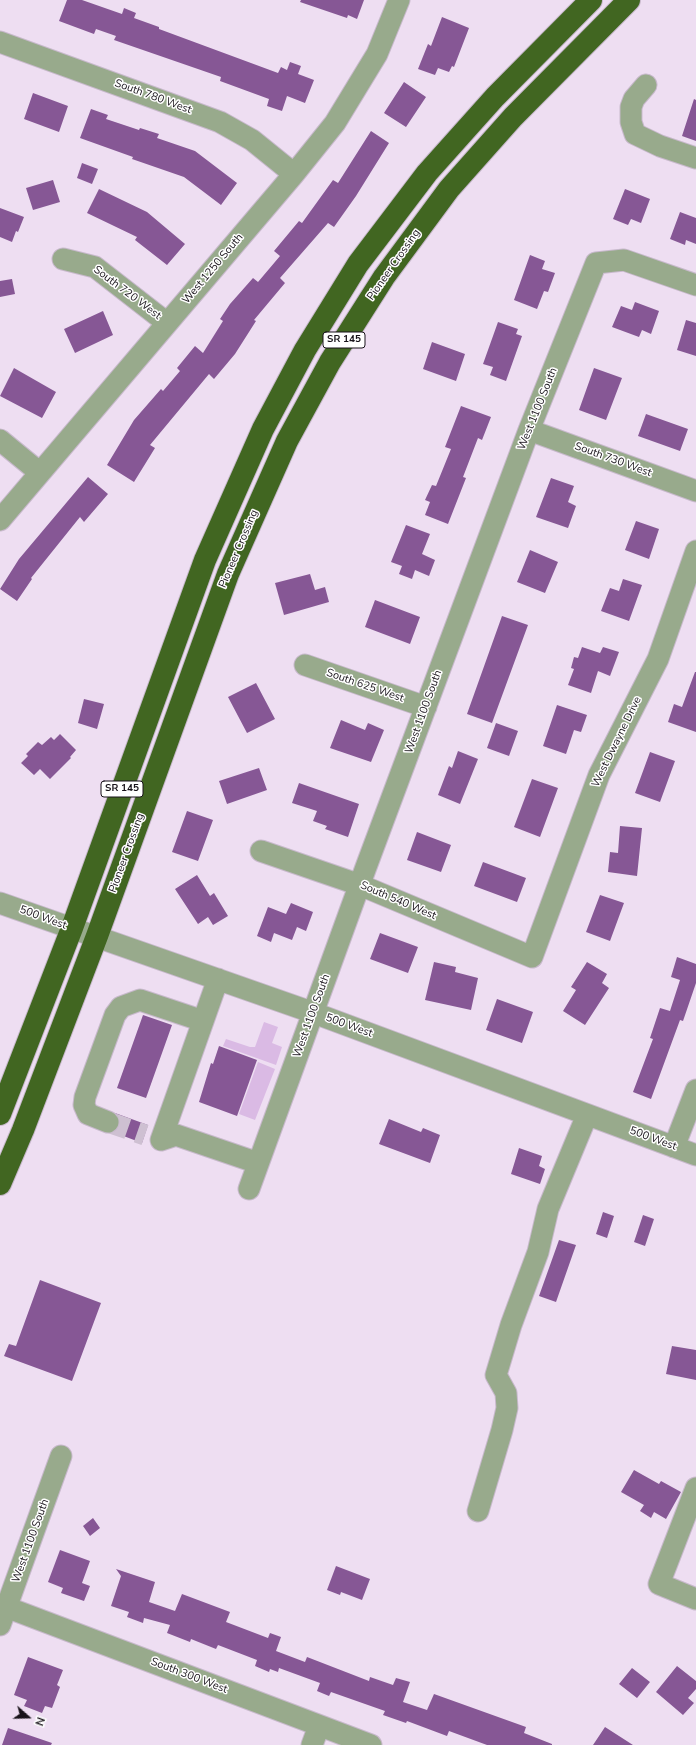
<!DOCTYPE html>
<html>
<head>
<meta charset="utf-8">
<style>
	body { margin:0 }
	#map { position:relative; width:696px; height:1745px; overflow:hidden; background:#eedef2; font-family:"Nunito Sans",sans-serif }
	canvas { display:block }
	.north { position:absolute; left:8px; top:1697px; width:40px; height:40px; -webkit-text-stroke:3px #fff; paint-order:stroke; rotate:110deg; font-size:11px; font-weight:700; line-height:16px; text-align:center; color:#18131a }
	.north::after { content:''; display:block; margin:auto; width:14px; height:18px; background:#18131a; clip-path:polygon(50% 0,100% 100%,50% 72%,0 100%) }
</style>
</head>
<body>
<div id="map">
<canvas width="696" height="1745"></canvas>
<div class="north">N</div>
</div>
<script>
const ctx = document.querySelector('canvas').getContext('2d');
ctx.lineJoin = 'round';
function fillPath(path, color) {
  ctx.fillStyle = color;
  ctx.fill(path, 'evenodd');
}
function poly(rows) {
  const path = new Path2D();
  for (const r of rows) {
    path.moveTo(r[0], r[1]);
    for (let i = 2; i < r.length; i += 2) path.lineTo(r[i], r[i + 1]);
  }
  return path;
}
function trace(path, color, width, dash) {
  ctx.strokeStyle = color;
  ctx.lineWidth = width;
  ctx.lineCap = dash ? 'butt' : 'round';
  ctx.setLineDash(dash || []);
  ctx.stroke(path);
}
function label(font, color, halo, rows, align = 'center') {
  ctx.font = font + ' "Nunito Sans",sans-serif';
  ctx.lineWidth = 3;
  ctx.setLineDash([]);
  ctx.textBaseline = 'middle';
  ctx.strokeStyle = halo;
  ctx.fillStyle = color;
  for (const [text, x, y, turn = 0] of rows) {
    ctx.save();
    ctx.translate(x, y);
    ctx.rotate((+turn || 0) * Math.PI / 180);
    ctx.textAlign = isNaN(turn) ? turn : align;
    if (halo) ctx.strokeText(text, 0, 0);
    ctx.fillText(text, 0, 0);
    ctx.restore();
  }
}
const green = poly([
	[264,1022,278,1027,272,1043,282,1047,276,1065,223,1046,226,1039,250,1047,255,1047],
	[258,1062,275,1069,255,1120,239,1114]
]);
const building = poly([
	[67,0,82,0,122,14,124,8,136,13,134,18,159,27,159,29,278,73,281,67,287,70,290,62,301,66,298,74,314,80,305,103,287,96,282,111,267,106,269,99,220,81,221,77,114,40,116,36,96,29,94,34,59,21],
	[301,0,364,0,357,19,348,15,347,18,300,2],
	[442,17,469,28,454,67,452,66,449,72,438,68,435,75,418,69,428,44,431,46],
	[404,82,426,97,406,127,384,113],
	[33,93,68,106,59,132,24,119],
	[694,99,696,100,696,141,682,136],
	[91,109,108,115,106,119,139,130,140,128,159,134,157,138,195,151,237,183,221,205,184,177,132,159,133,157,80,138],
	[371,131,389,143,356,196,334,227,328,223,280,278,285,283,254,320,256,321,235,354,214,379,209,374,150,445,155,448,134,482,107,465,134,420,161,389,163,391,180,371,177,368,195,346,203,353,223,321,220,319,230,304,253,278,258,282,280,256,274,251,299,221,302,223,333,180,338,183],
	[82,163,98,169,92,184,77,178],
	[53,180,60,202,33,210,26,188],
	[99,189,147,212,185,244,167,265,135,240,137,237,87,213],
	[625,189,650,199,641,223,631,219,628,225,613,219],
	[0,208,24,217,18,232,16,231,12,242,0,237],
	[680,212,696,218,696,244,686,240,685,245,670,239],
	[530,255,545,261,542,269,555,273,548,292,544,291,537,309,514,300],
	[12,279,15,294,0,297,0,281],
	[635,302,659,311,651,334,642,330,639,337,612,327,621,306,632,310],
	[103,311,113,335,75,353,64,329],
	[686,320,696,323,696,356,677,350],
	[498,322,518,329,516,334,522,336,506,381,490,375,493,367,483,364],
	[432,342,465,354,456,381,423,369],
	[14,368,56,392,42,418,0,396],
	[594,368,622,378,606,420,579,410],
	[461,406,491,417,482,440,478,438,463,477,466,478,448,524,425,515,430,502,425,500,432,485,436,486,451,449,445,447],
	[646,414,688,429,680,451,638,436],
	[88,477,108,494,84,522,80,517,31,578,32,579,17,601,0,589,19,559],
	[551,478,574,486,568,502,576,506,568,528,536,517],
	[636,521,659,529,649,559,625,550],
	[406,525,430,534,422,554,435,560,429,576,415,570,412,579,399,574,402,566,391,562],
	[530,550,558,562,545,593,517,582],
	[310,574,315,590,325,587,329,602,284,615,275,583],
	[623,579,642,585,629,621,601,611,610,588,619,591],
	[375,600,420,617,410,644,365,627],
	[502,616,528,625,492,723,467,714],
	[582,647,600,653,603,647,619,652,610,676,598,671,591,693,568,685,574,669,571,668,574,657,578,658],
	[695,672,696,672,696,732,668,722,674,704,682,707],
	[256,683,275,719,247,733,228,697],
	[84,699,104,704,97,729,78,723],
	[557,705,587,715,581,732,574,730,566,754,543,746],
	[341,720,365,730,368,723,384,730,371,762,330,748],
	[496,723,518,731,509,756,487,748],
	[60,734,76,750,70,757,71,758,50,779,40,769,34,775,21,763,28,756,26,754,38,742,42,745,51,737,54,740],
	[458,751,478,759,460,804,438,795,449,766,452,768],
	[650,752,675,761,660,802,635,793],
	[259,768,267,790,227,804,219,781],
	[532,779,558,788,540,837,514,827],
	[299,783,359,804,348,837,325,829,327,826,313,821,317,811,292,803],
	[187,811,213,820,198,861,172,852],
	[620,826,642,828,637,876,608,872,610,852,618,853],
	[417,832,451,845,441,872,407,860],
	[483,862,526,878,517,902,474,886],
	[197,875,210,896,214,893,228,916,213,925,208,917,198,924,175,889],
	[600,895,624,903,610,941,586,932],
	[291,903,313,912,306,931,297,927,292,940,274,933,271,942,257,936,268,907,286,914],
	[380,933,418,947,408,973,370,959],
	[677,957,696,964,696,983,683,1021,680,1020,651,1099,633,1092,653,1039,650,1038,660,1008,670,1011,680,980,671,977],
	[434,962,456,967,455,972,478,978,471,1010,425,1000],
	[587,962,607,974,602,983,609,988,585,1025,563,1011,576,990,571,987],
	[497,999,533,1012,522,1043,486,1030],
	[143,1015,172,1025,146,1098,117,1088],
	[219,1046,257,1060,237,1116,199,1102,211,1063,213,1064],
	[115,1113,148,1125,142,1143,113,1132,119,1127,120,1121],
	[389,1119,421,1132,423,1128,440,1135,430,1163,379,1144],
	[519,1148,542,1156,539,1166,545,1169,540,1184,511,1174],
	[603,1212,614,1216,607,1238,596,1234],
	[643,1215,654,1219,645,1246,634,1242],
	[559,1240,576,1245,556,1302,539,1296],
	[40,1280,101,1303,72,1381,4,1356,9,1344,16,1346],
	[672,1346,696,1350,696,1380,666,1374],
	[634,1470,659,1484,661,1481,681,1492,666,1519,654,1512,651,1518,640,1511,644,1505,621,1492],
	[93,1518,100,1528,90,1536,83,1526],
	[60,1550,90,1561,82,1583,90,1586,84,1601,61,1593,63,1588,48,1582],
	[336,1566,370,1579,362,1600,341,1592,340,1595,327,1590],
	[116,1569,155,1582,149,1602,175,1611,182,1594,230,1612,226,1622,268,1638,270,1633,281,1637,276,1651,305,1662,307,1657,369,1681,370,1677,393,1685,396,1678,410,1682,403,1702,427,1710,434,1694,526,1727,524,1733,552,1744,552,1745,487,1745,449,1731,447,1736,407,1721,406,1723,383,1715,385,1711,331,1692,329,1696,317,1691,320,1683,279,1668,278,1672,270,1669,269,1672,255,1666,257,1660,218,1645,216,1649,191,1639,190,1642,167,1633,170,1625,144,1618,143,1623,127,1617,129,1612,111,1606,121,1576],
	[28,1657,63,1670,57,1685,60,1687,52,1708,45,1706,42,1713,24,1706,27,1700,14,1695],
	[677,1666,696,1681,696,1689,688,1698,694,1703,683,1715,656,1692],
	[632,1668,650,1682,637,1698,619,1684],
	[605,1727,633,1745,593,1745],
	[8,1728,52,1743,51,1745,2,1745]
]);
const minorTunnel = poly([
	[108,1122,145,1135]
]);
const minor = poly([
	[0,42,220,122,252,140,294,174],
	[646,85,634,99,631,107,631,122,635,134,660,146,696,158],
	[63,259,95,267,167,323],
	[529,430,696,491],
	[0,440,39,472],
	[0,520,294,174,335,123,377,54,399,0],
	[305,665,426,707],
	[261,851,360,885,532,957,599,775,658,659,696,551],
	[0,903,314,1013,696,1155],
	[218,979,161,1140,176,1135,258,1163],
	[108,1122,88,1114,84,1105,85,1097,115,1015,121,1007,140,1000,203,1021],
	[674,1147,696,1090],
	[249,1189,366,867,529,430,596,263,624,260,696,285],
	[696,1488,659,1584,696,1599],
	[478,1511,502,1430,507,1408,506,1393,496,1375,511,1325,538,1252,548,1209,587,1115],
	[6,1607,371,1745],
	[0,1625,61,1456],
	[312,1745,319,1726]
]);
const highway = poly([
	[0,1114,72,928,205,560,263,429,305,350,358,264,427,173,495,97,591,0],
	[0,1184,23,1130,97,936,228,574,287,441,330,362,384,277,449,189,513,117,629,0]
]);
const shields = [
	[344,340,42],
	[122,789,42]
];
const shieldNames = [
	["SR 145",344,340],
	["SR 145",122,789]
];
const streetNames = [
	["South 780 West",153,97,20],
	["Pioneer Crossing",394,265,-55],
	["West 1250 South",213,269,-50],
	["South 720 West",127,293,37],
	["West 1100 South",538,409,-68],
	["South 730 West",613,460,20],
	["Pioneer Crossing",239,549,-67],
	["South 625 West",365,686,19],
	["West 1100 South",424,712,-70],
	["West Dwayne Drive",617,742,-64],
	["Pioneer Crossing",127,853,-70],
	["South 540 West",398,901,23],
	["500 West",43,918,20],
	["West 1100 South",312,1016,-70],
	["500 West",349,1026,20],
	["500 West",653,1139,20],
	["West 1100 South",31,1541,-70],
	["South 300 West",189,1676,21]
];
fillPath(green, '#dabae4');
fillPath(building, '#865795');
trace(minorTunnel, '#cec0d2', 21, [21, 10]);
trace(minor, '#c7b9cb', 23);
trace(highway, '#c7b9cb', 24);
trace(minor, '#98aa8c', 21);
trace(highway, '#416621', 22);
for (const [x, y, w] of shields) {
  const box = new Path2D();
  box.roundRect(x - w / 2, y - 8, w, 16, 3);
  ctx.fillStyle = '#fff';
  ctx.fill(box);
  trace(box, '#18131a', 1);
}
label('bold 10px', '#18131a', null, shieldNames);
label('11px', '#18131a', '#fff', streetNames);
</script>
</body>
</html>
